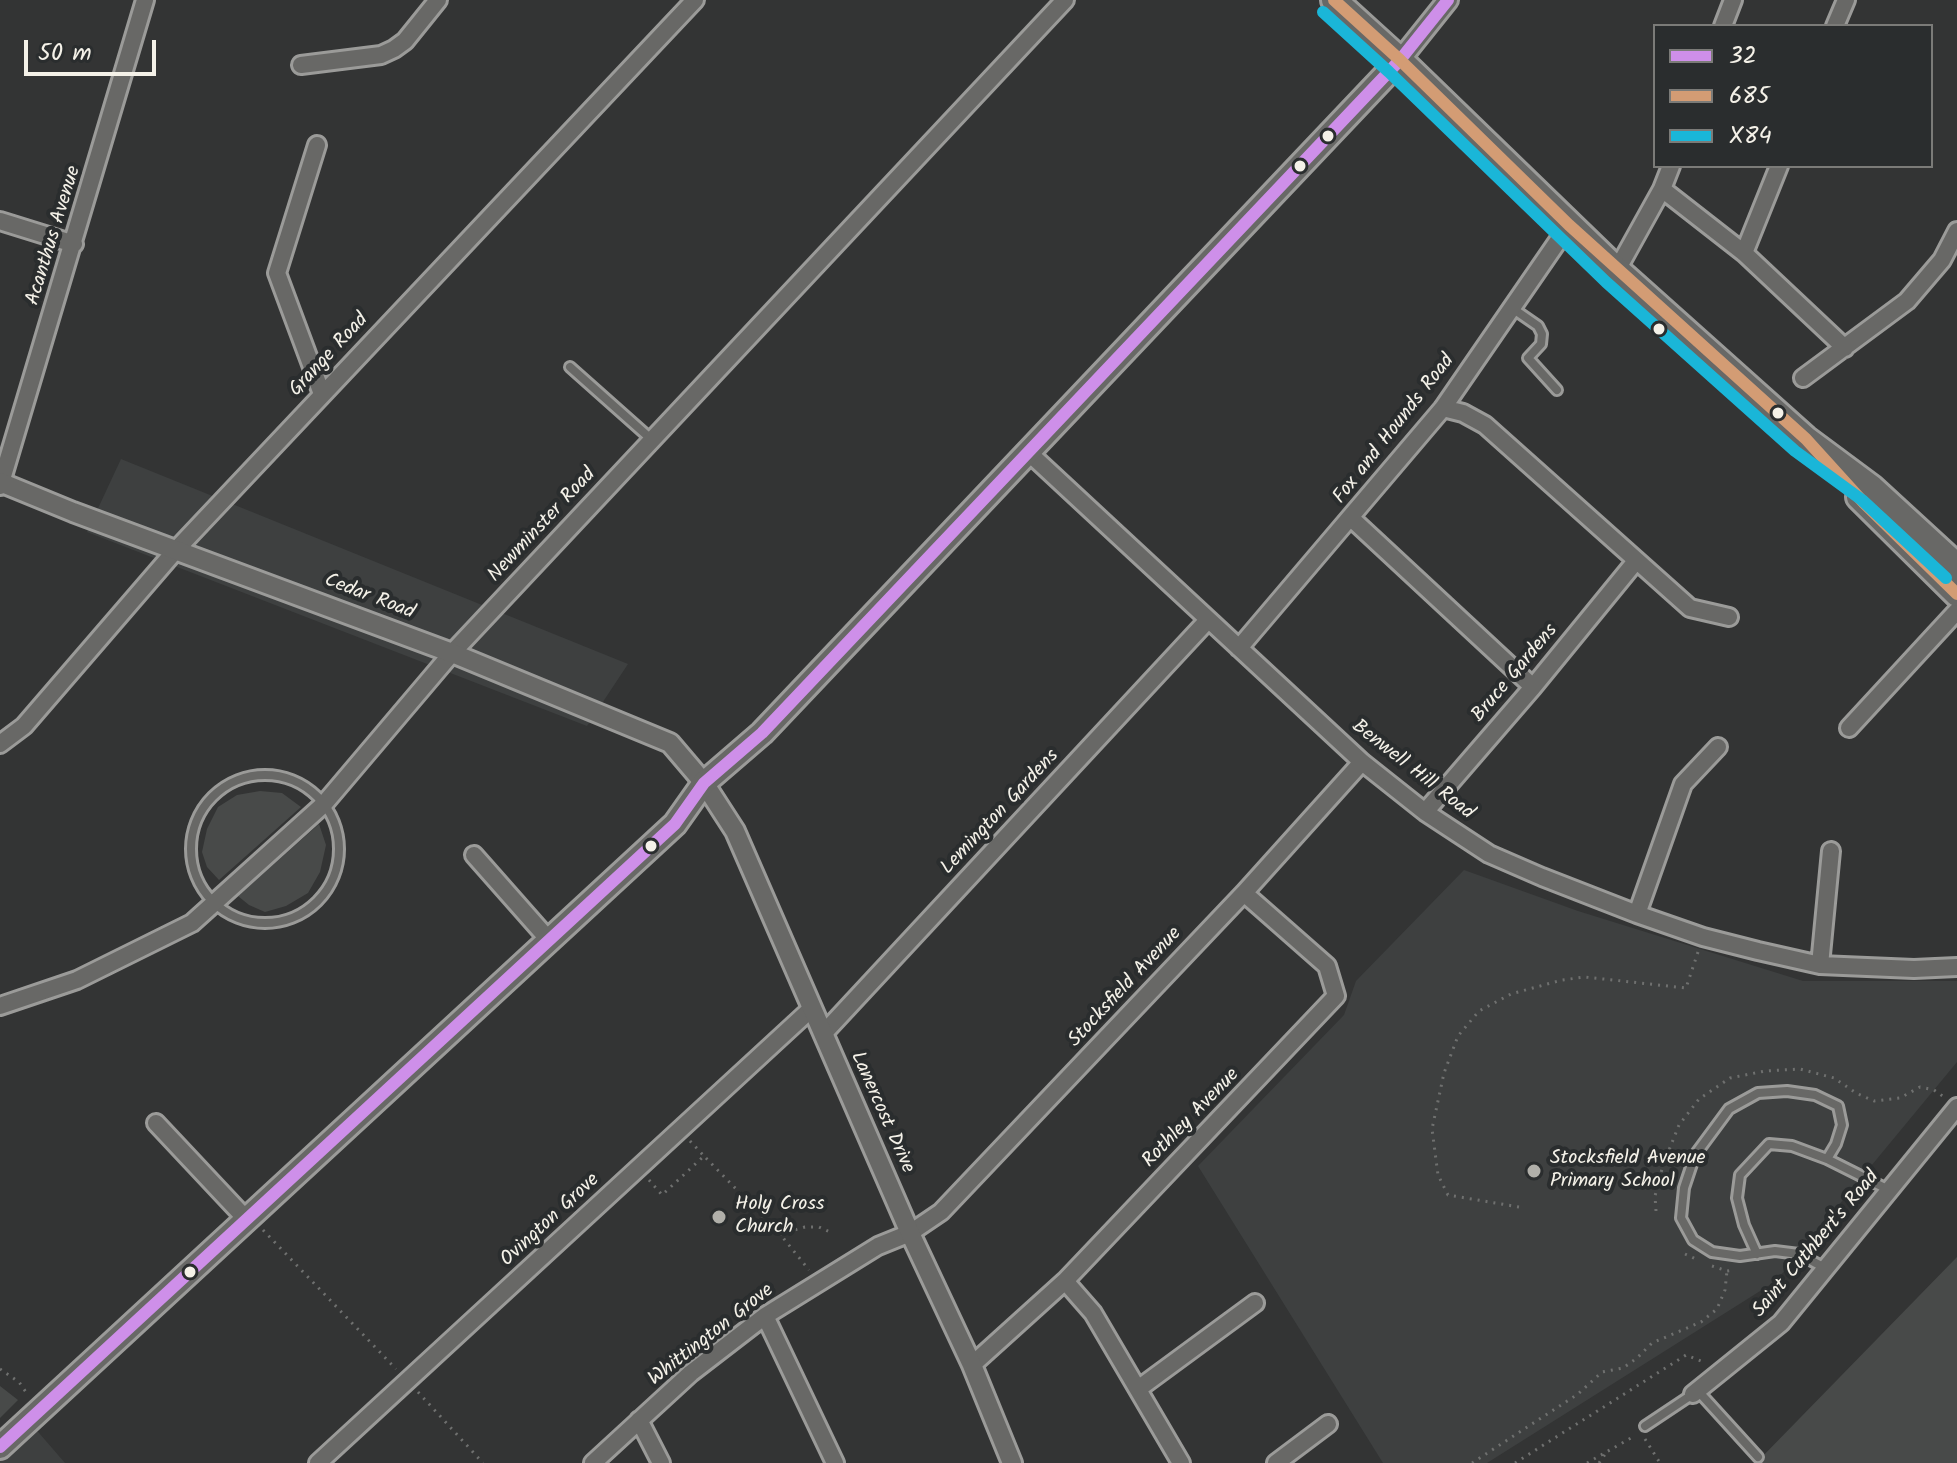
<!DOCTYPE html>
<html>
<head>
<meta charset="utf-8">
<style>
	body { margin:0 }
	#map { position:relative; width:1957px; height:1463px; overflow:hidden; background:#333434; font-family:Kalam,sans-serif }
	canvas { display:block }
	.legend { position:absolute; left:1653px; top:24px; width:280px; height:144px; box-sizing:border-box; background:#2a2d2e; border:2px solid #7b7b78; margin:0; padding:10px 14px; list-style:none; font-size:24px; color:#f4f1e8 }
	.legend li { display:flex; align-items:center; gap:16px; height:40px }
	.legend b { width:40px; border:2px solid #7b7b78 }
	.scale { position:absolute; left:24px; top:40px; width:132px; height:36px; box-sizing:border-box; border:4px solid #f4f1e8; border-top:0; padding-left:10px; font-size:24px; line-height:28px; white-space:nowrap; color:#f4f1e8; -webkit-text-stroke:6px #2a2d2e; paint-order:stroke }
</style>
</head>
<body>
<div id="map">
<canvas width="1957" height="1463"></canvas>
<ul class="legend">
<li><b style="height:10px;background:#ce8fe9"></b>32</li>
<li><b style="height:10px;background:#d39c74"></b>685</li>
<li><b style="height:10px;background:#1ab6d8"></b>X84</li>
</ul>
<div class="scale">50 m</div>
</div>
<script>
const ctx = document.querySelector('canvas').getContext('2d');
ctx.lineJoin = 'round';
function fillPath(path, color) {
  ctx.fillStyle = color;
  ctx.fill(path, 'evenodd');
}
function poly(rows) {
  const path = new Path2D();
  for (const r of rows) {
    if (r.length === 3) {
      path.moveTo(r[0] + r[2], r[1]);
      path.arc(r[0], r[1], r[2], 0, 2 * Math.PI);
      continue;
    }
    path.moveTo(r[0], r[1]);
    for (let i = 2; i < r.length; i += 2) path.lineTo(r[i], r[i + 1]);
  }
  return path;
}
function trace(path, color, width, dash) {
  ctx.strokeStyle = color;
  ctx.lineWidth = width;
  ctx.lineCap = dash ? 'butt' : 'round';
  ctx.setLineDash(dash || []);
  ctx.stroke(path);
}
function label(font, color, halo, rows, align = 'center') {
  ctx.font = font + ' Kalam,sans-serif';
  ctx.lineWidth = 8;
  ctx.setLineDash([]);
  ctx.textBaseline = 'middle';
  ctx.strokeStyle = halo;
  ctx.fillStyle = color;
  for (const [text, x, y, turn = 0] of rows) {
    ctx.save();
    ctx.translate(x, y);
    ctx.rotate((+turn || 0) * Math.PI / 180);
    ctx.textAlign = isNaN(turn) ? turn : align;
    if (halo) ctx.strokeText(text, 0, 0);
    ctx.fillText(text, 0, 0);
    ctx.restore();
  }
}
const built = poly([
	[121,459,628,664,587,726,87,532],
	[1464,870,1578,911,1803,981,1957,981,1957,1062,1776,1281,1487,1463,1383,1463,1198,1166,1344,1015,1356,981],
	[20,1411,65,1463,0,1463,0,1429]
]);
const green = poly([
	[260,791,282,793,301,807,219,880,207,867,202,852,207,829,218,807,237,795],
	[319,824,326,845,320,872,308,893,286,906,265,912,249,905,238,896],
	[1957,1257,1957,1463,1755,1463,1759,1460],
	[0,1386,18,1400,0,1418]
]);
const path = poly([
	[690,1141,704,1156],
	[649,1180,662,1195,704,1156,780,1234,809,1270],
	[1519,1207,1448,1195,1438,1175,1432,1129,1444,1073,1458,1036,1479,1011,1511,994,1562,980,1585,977,1686,988,1698,952],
	[1656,1211,1655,1196,1663,1165,1679,1125,1699,1099,1730,1078,1765,1071,1800,1069,1834,1078,1856,1093,1874,1101,1900,1098,1920,1087,1934,1090,1944,1097],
	[263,1230,396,1369],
	[780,1234,805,1227,819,1227,830,1232],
	[1685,1254,1698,1260],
	[1712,1266,1727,1271,1735,1270],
	[0,1369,19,1382,28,1395],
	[418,1392,483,1463],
	[1645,1439,1660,1463],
	[1472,1463,1578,1394,1602,1372,1623,1368,1637,1358,1652,1343,1701,1322,1717,1309,1725,1290,1727,1271],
	[1515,1463,1686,1355,1706,1363],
	[1587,1463,1631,1438],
	[1599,1463,1606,1453]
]);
const service = poly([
	[1512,308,1538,326,1542,334,1541,344,1528,358,1557,390],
	[570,367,651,439],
	[265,849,74],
	[1757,1254,1744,1225,1737,1198,1740,1175,1769,1144,1792,1146,1827,1159,1889,1190],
	[1825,1268,1799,1254,1775,1251,1740,1256,1712,1252,1693,1240,1681,1218,1684,1188,1695,1155,1729,1109,1758,1093,1787,1091,1815,1095,1838,1106,1842,1125,1836,1144,1827,1159],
	[1698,1391,1758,1457],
	[1645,1426,1693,1394]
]);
const minor = poly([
	[1723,26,1733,0],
	[1835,26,1846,0],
	[301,65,381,55,394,49,405,41,438,0],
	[317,145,277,273,322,394],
	[1662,189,1744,253,1845,348],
	[0,221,74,244],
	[1744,253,1779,166],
	[1617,270,1662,189,1671,166],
	[1803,378,1907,301,1942,260,1957,231],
	[1443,408,1463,413,1485,425,1690,608,1729,617],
	[1027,451,1362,762,1425,812,1489,854,1542,877,1637,914,1703,937,1758,951,1820,965,1914,969,1957,967],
	[0,486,145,0],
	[1351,518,1533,687],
	[1239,648,1443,408,1569,225],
	[1849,728,1957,611],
	[0,744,24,726,175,551,695,0],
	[1425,812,1533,687,1636,561],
	[474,855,549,940],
	[1637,914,1683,784,1718,747],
	[1820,965,1831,851],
	[0,1006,77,980,192,923,324,804,452,653,1065,0],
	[823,1034,1208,620],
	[156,1123,247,1220],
	[1065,1281,1093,1313,1181,1463],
	[765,1316,835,1463],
	[972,1365,1065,1281,1336,996,1327,966,1244,893],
	[1138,1389,1255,1303],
	[1693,1394,1781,1323,1957,1107],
	[639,1420,661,1463],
	[318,1463,811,1009],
	[593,1463,691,1373,765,1316,878,1246,910,1233,941,1212,1244,893,1362,762],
	[1276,1463,1328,1424]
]);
const tertiary = poly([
	[1400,60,1448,0],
	[0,482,73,512,452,653,670,743,704,783,735,831,910,1233,972,1365,1012,1463]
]);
const secondary = poly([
	[0,1447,675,824,704,783,762,733,1400,60]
]);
const primary = poly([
	[1334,0,1400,60,1617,270,1806,439,1872,488,1957,566],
	[1859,497,1957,594]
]);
const bus1 = poly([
	[0,1447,675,824,704,783,762,733,1400,60,1448,0]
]);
const bus2 = poly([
	[1334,0,1400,60,1569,225,1806,439,1864,503,1957,594]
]);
const bus3 = poly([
	[1323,12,1389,72,1606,282,1795,451,1862,500,1946,578]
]);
const markers = [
	[1328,136,7,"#f4f1e8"],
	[1300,166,7,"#f4f1e8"],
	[1659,329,7,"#f4f1e8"],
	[1778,413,7,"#f4f1e8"],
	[651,846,7,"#f4f1e8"],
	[1534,1171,8,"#b0afa9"],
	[719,1217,8,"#b0afa9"],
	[190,1272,7,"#f4f1e8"]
];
const streetNames = [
	["Acanthus Avenue",55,236,-73],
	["Grange Road",330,356,-47],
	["Fox and Hounds Road",1395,430,-52],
	["Newminster Road",543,526,-47],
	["Cedar Road",369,598,21],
	["Bruce Gardens",1516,674,-50],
	["Benwell Hill Road",1412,771,38],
	["Lemington Gardens",1001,813,-47],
	["Stocksfield Avenue",1126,988,-47],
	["Lanercost Drive",881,1113,66],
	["Rothley Avenue",1192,1119,-46],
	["Ovington Grove",551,1221,-43],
	["Saint Cuthbert's Road",1817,1245,-50],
	["Whittington Grove",712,1336,-38]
];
const poiNames = [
	["Stocksfield Avenue",1550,1160],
	["Primary School",1550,1183],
	["Holy Cross",735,1206],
	["Church",735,1229]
];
fillPath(built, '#3e4040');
fillPath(green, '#484a49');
trace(service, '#9b9b99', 14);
trace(minor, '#9b9b99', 22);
trace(tertiary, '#9b9b99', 24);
trace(secondary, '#9b9b99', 28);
trace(primary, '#9b9b99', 30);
trace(path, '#6f706f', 3, [2, 6]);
trace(service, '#686866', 8);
trace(minor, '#686866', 16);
trace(tertiary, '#686866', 18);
trace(secondary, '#686866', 22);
trace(primary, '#686866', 24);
trace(bus1, '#ce8fe9', 12);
trace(bus2, '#d39c74', 12);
trace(bus3, '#1ab6d8', 12);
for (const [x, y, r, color] of markers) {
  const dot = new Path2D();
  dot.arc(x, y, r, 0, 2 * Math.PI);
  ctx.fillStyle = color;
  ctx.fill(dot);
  trace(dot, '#2a2d2e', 3);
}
label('20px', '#f4f1e8', '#2a2d2e', streetNames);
label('20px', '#f4f1e8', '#2a2d2e', poiNames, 'left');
</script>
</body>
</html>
